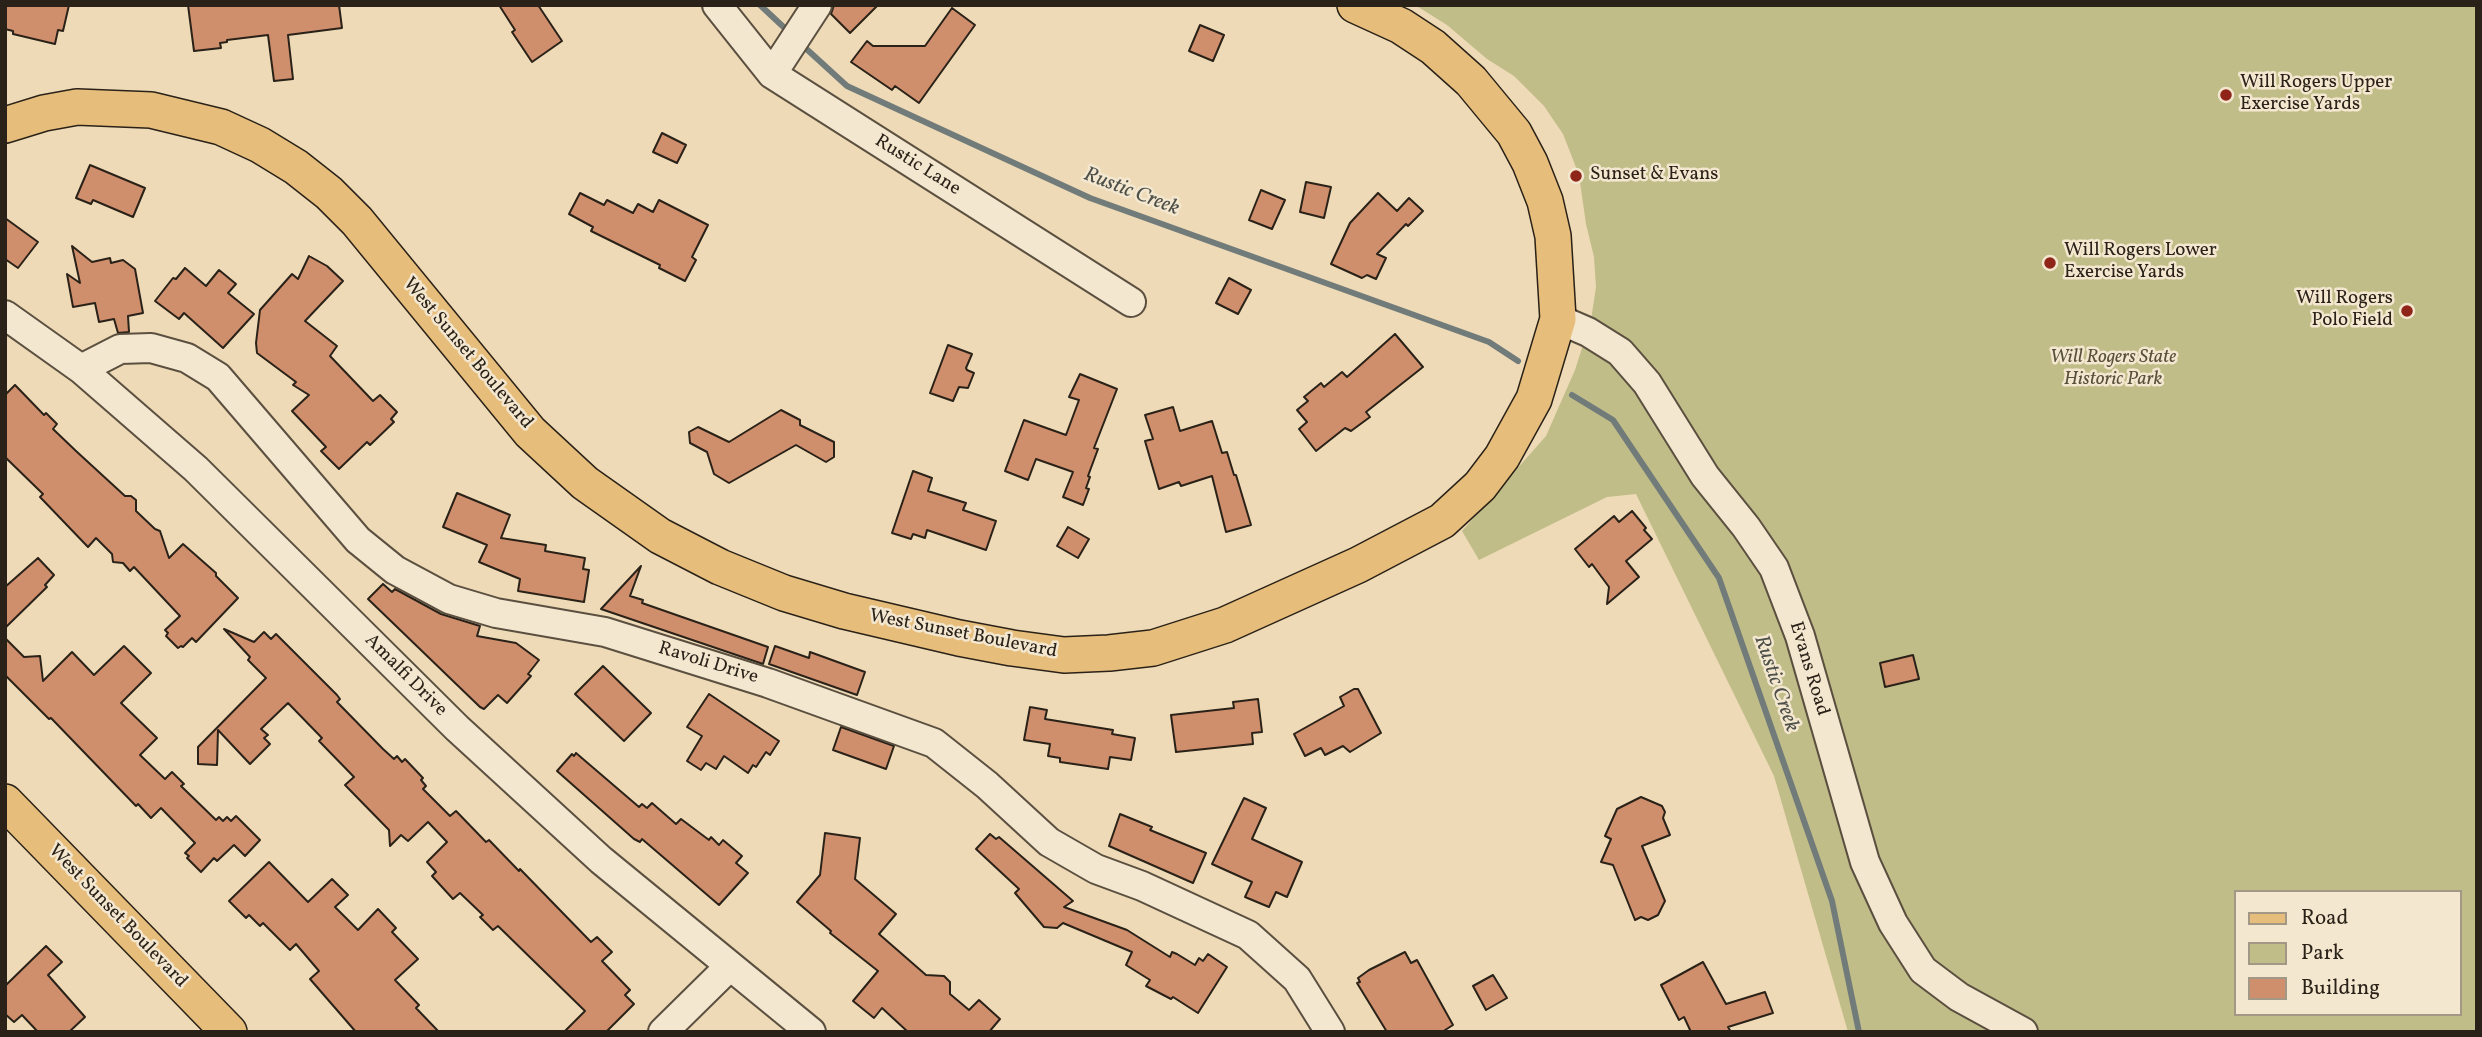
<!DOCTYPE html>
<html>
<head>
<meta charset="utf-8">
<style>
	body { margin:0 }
	#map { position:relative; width:2482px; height:1037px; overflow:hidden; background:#eedab6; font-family:Vollkorn,serif }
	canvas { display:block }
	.frame { position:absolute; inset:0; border:7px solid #2a2218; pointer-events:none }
	.legend { position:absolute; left:2234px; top:890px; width:228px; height:126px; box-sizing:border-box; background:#f4e7d0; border:2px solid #a39886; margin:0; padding:9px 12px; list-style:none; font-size:21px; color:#2a2218 }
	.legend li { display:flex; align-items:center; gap:14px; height:35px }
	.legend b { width:35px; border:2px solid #a39886 }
</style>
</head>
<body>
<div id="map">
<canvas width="2482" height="1037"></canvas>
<div class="frame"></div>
<ul class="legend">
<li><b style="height:9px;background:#e7bd7b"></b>Road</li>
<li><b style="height:19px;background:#c0bd89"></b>Park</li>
<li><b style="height:19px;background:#cf8e6c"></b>Building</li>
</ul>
</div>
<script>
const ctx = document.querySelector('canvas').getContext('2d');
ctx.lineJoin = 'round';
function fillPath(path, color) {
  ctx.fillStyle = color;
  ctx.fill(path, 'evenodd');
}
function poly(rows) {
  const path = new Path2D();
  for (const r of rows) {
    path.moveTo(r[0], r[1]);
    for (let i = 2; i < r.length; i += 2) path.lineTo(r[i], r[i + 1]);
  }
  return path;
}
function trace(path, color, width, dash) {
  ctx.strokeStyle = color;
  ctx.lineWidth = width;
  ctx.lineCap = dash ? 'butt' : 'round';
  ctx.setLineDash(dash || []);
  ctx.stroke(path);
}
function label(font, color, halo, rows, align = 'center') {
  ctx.font = font + ' Vollkorn,serif';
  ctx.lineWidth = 5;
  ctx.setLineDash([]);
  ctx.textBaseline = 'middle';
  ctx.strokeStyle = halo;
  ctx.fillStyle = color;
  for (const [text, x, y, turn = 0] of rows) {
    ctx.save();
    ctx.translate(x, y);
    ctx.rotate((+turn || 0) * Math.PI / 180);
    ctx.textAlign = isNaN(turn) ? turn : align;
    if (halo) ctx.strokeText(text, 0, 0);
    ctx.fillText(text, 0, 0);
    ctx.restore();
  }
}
const green = poly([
	[1415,5,2477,5,2477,1032,1848,1032,1774,776,1636,494,1607,497,1479,560,1462,531,1546,436,1575,370,1591,320,1596,287,1594,257,1586,224,1579,175,1563,134,1544,106,1514,76,1487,59,1447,25],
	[2235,892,2459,892,2459,1014,2235,1014]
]);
const stream = poly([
	[760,5,791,34],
	[801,44,847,86,1090,198,1489,342,1518,361],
	[1572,395,1613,420,1719,578,1832,901,1859,1032]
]);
const building = poly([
	[5,5,69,5,63,31,58,30,55,44,13,34,13,31,5,29,5,5],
	[188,5,339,5,342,28,288,35,293,79,274,81,268,35,227,40,227,42,220,43,221,48,194,51,188,5],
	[499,5,538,5,562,41,532,62,512,32,515,30,499,5],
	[834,5,878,5,850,33,831,14,834,5],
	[952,8,975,25,919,103,895,86,892,90,851,62,867,41,873,46,925,46,952,8],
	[1200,25,1224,35,1213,61,1189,51,1200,25],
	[662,133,686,145,677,163,653,152,662,133],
	[90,165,145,188,133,217,93,200,91,204,76,198,90,165],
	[1306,182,1331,187,1324,218,1300,212,1306,182],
	[1261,190,1285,200,1272,229,1249,220,1261,190],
	[580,193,604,205,607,200,633,213,638,204,653,212,659,200,708,225,692,257,696,260,685,281,659,268,660,265,591,231,593,227,569,214,580,193],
	[1378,193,1397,211,1409,198,1423,211,1408,226,1406,224,1377,254,1386,258,1376,279,1367,275,1362,278,1331,264,1350,223,1378,193],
	[5,218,38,242,18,268,5,259,5,218],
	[72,246,92,262,110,258,111,263,123,260,135,269,143,313,128,316,129,332,118,333,114,319,99,322,95,303,73,307,67,274,80,283,72,246],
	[309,256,327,266,343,281,305,321,337,346,330,356,373,401,380,395,397,412,391,419,394,422,370,445,367,442,339,469,321,451,326,447,292,411,309,395,293,385,296,382,257,353,256,343,260,310,292,274,298,279,309,256],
	[185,268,206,286,219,270,236,284,228,293,254,314,223,348,184,313,179,319,155,301,173,278,176,279,185,268],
	[1229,278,1251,290,1238,314,1216,303,1229,278],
	[1395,334,1423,367,1366,412,1370,417,1351,431,1345,428,1316,451,1299,429,1307,422,1297,410,1308,401,1304,397,1321,383,1324,387,1342,372,1347,377,1395,334],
	[948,345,972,354,966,368,967,370,974,373,968,388,959,387,953,401,930,393,948,345],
	[1080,374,1117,389,1094,448,1098,449,1088,476,1090,477,1086,488,1089,489,1083,505,1063,497,1073,472,1036,459,1028,480,1005,471,1024,420,1066,435,1079,400,1069,397,1080,374],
	[15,385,44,415,46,413,57,424,53,429,76,451,125,496,131,496,136,500,136,511,155,529,160,531,169,558,183,544,216,573,216,576,238,598,196,642,192,638,183,647,181,646,178,648,166,636,168,633,165,630,180,616,134,567,130,571,123,563,113,562,112,554,96,538,88,547,40,497,43,494,5,457,5,395,15,385],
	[1173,407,1180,431,1212,421,1222,453,1227,452,1234,475,1236,475,1251,525,1226,532,1212,476,1181,486,1179,482,1159,489,1145,441,1153,439,1145,415,1173,407],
	[781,410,800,420,800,425,834,442,834,457,826,462,796,445,729,483,714,474,707,452,690,443,689,432,698,427,729,442,781,410],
	[913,471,932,478,928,491,966,503,963,510,996,521,986,550,927,530,925,538,913,534,911,539,892,533,913,471],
	[457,493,510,515,501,538,546,545,545,551,585,558,583,569,589,570,584,602,518,591,520,579,479,562,487,545,443,527,457,493],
	[1632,511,1646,528,1644,530,1652,539,1626,561,1639,577,1607,604,1609,587,1592,564,1589,567,1575,549,1614,516,1619,522,1632,511],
	[1068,527,1089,539,1078,558,1057,546,1068,527],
	[38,558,54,575,45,585,47,587,5,628,5,587,38,558],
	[641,566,630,596,643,600,642,603,768,647,763,664,601,609,641,566],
	[383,584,392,592,395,589,441,614,480,626,477,636,516,643,539,660,528,674,531,676,507,703,498,695,484,709,480,707,368,599,383,584],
	[224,629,254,642,264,632,271,639,276,634,337,695,340,699,337,702,383,749,394,759,397,756,402,762,405,759,423,778,421,780,426,786,423,789,450,816,456,811,486,842,489,840,519,871,520,869,591,942,597,937,612,952,602,961,630,990,625,995,634,1004,606,1032,564,1032,585,1011,498,926,493,930,480,917,483,915,460,893,453,899,432,876,436,872,427,862,447,842,428,822,408,841,401,835,390,846,389,830,345,785,354,777,319,741,322,738,288,703,261,729,268,735,264,738,270,744,250,764,218,730,217,765,198,764,198,747,266,678,248,660,250,657,224,629],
	[5,638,24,657,40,656,43,681,72,652,94,675,124,646,151,673,121,703,157,738,140,755,165,779,172,772,184,784,181,786,216,820,219,817,223,821,227,817,231,821,236,816,260,840,245,856,234,845,217,861,214,858,201,872,187,858,189,856,185,853,195,843,161,808,151,818,138,804,136,806,51,718,49,719,5,675,5,638],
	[775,646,809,658,810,652,865,672,857,695,769,664,775,646],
	[1913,655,1919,679,1885,687,1880,663,1913,655],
	[603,666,651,713,624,741,575,694,603,666],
	[1354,689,1358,689,1381,733,1350,752,1343,746,1325,755,1321,748,1305,756,1294,734,1344,706,1340,697,1354,689],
	[709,694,779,741,770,755,766,752,756,767,753,765,748,773,724,756,716,769,706,763,701,770,687,761,702,736,687,727,709,694],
	[1258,699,1262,732,1252,733,1253,744,1176,752,1171,715,1234,708,1233,702,1258,699],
	[1030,707,1047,710,1045,719,1113,730,1112,734,1135,738,1131,760,1110,757,1108,769,1060,762,1060,758,1048,756,1050,744,1024,740,1030,707],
	[841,727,894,746,886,769,833,750,841,727],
	[576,753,639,807,642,804,647,808,652,803,676,824,681,819,709,840,711,837,719,845,723,840,742,856,736,863,748,873,719,905,642,839,640,842,634,839,557,771,572,754,574,756,576,753],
	[1641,797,1662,806,1665,812,1663,818,1670,835,1642,846,1665,901,1658,915,1648,920,1641,917,1635,920,1613,865,1601,862,1611,839,1605,836,1617,809,1641,797],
	[1244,798,1266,808,1252,839,1302,862,1287,897,1276,892,1269,907,1245,897,1252,882,1212,864,1244,798],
	[1120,814,1152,827,1150,830,1206,853,1193,883,1109,846,1120,814],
	[825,833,860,838,855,879,896,914,879,934,926,975,944,976,950,982,950,994,969,1010,979,1000,1000,1019,989,1032,908,1032,882,1008,874,1018,853,1001,878,971,830,933,831,931,797,902,820,875,825,833],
	[990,834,996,839,999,837,1073,901,1064,907,1127,930,1170,957,1172,952,1177,954,1195,965,1199,958,1203,961,1208,954,1227,967,1198,1013,1173,997,1171,999,1146,986,1150,980,1126,965,1132,952,1063,923,1057,928,1044,927,1015,893,1019,889,976,849,990,834],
	[269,862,308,902,332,879,348,895,335,907,358,930,378,909,396,928,392,932,418,959,395,980,419,1005,416,1008,439,1032,356,1032,310,979,319,971,296,944,290,950,263,923,260,926,249,915,246,918,229,901,269,862],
	[46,946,62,962,48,975,85,1017,69,1032,38,1032,22,1015,14,1022,5,1014,5,986,46,946],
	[1405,952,1411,963,1417,960,1453,1025,1442,1032,1387,1032,1357,983,1360,982,1358,978,1369,970,1405,952],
	[1703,962,1726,1004,1765,992,1773,1013,1728,1027,1731,1032,1691,1032,1684,1017,1679,1020,1661,985,1703,962],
	[1493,975,1507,998,1486,1010,1473,986,1493,975]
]);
const minor = poly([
	[717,5,772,74],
	[817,5,772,74,1131,302],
	[5,315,81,369,196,469,457,728,601,860,811,1032],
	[1558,319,1588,332,1620,352,1647,383,1705,476,1746,527,1774,568,1800,636,1865,862,1893,923,1923,970,1959,997,2023,1032],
	[81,369,120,349,151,348,187,358,218,377,358,540,395,570,449,599,496,613,605,632,768,683,934,743,987,785,1049,842,1096,869,1142,886,1248,935,1297,979,1330,1032],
	[663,1032,730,966]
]);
const major = poly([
	[5,125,44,113,77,107,151,110,221,127,260,145,296,167,329,193,357,221,530,432,585,483,660,536,720,567,784,593,844,611,959,638,1012,648,1064,655,1109,653,1153,648,1225,625,1358,565,1442,521,1480,486,1502,457,1534,399,1558,319,1553,236,1545,201,1530,163,1514,133,1471,81,1433,47,1401,26,1355,5],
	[5,802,229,1032]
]);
const markers = [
	[2226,95,7,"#8f2418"],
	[1576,176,7,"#8f2418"],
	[2050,263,7,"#8f2418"],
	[2407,311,7,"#8f2418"]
];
const poiNames = [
	["Will Rogers Upper",2240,84],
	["Exercise Yards",2240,106],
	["Sunset & Evans",1590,176],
	["Will Rogers Lower",2064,252],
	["Exercise Yards",2064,274],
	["Will Rogers",2393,300,"right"],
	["Polo Field",2393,322,"right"]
];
const streetNames = [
	["Rustic Lane",917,166,32],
	["West Sunset Boulevard",467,354,50],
	["West Sunset Boulevard",963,635,11],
	["Ravoli Drive",708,664,17],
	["Evans Road",1808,669,73],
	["Amalfi Drive",405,676,45],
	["West Sunset Boulevard",117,917,46]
];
const parkNames = [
	["Will Rogers State",2113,359],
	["Historic Park",2113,381]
];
const waterNames = [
	["Rustic Creek",1131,193,21],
	["Rustic Creek",1775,684,71]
];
fillPath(green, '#c0bd89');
trace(stream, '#717b79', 6);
fillPath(building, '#cf8e6c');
trace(building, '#2a2218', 2);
trace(minor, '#5b5040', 32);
trace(major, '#2a2218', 38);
trace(minor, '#f4e7d0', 28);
trace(major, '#e7bd7b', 35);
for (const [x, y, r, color] of markers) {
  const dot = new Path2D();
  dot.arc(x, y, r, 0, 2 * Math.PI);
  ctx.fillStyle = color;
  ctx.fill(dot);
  trace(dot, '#f4e7d0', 2.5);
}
label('19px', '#2a2218', '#f4e7d0', poiNames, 'left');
label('19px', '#2a2218', '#f4e7d0', streetNames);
label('italic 19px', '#57503a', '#f4e7d0', parkNames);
label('italic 21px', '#4d4f49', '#f4e7d0', waterNames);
</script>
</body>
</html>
